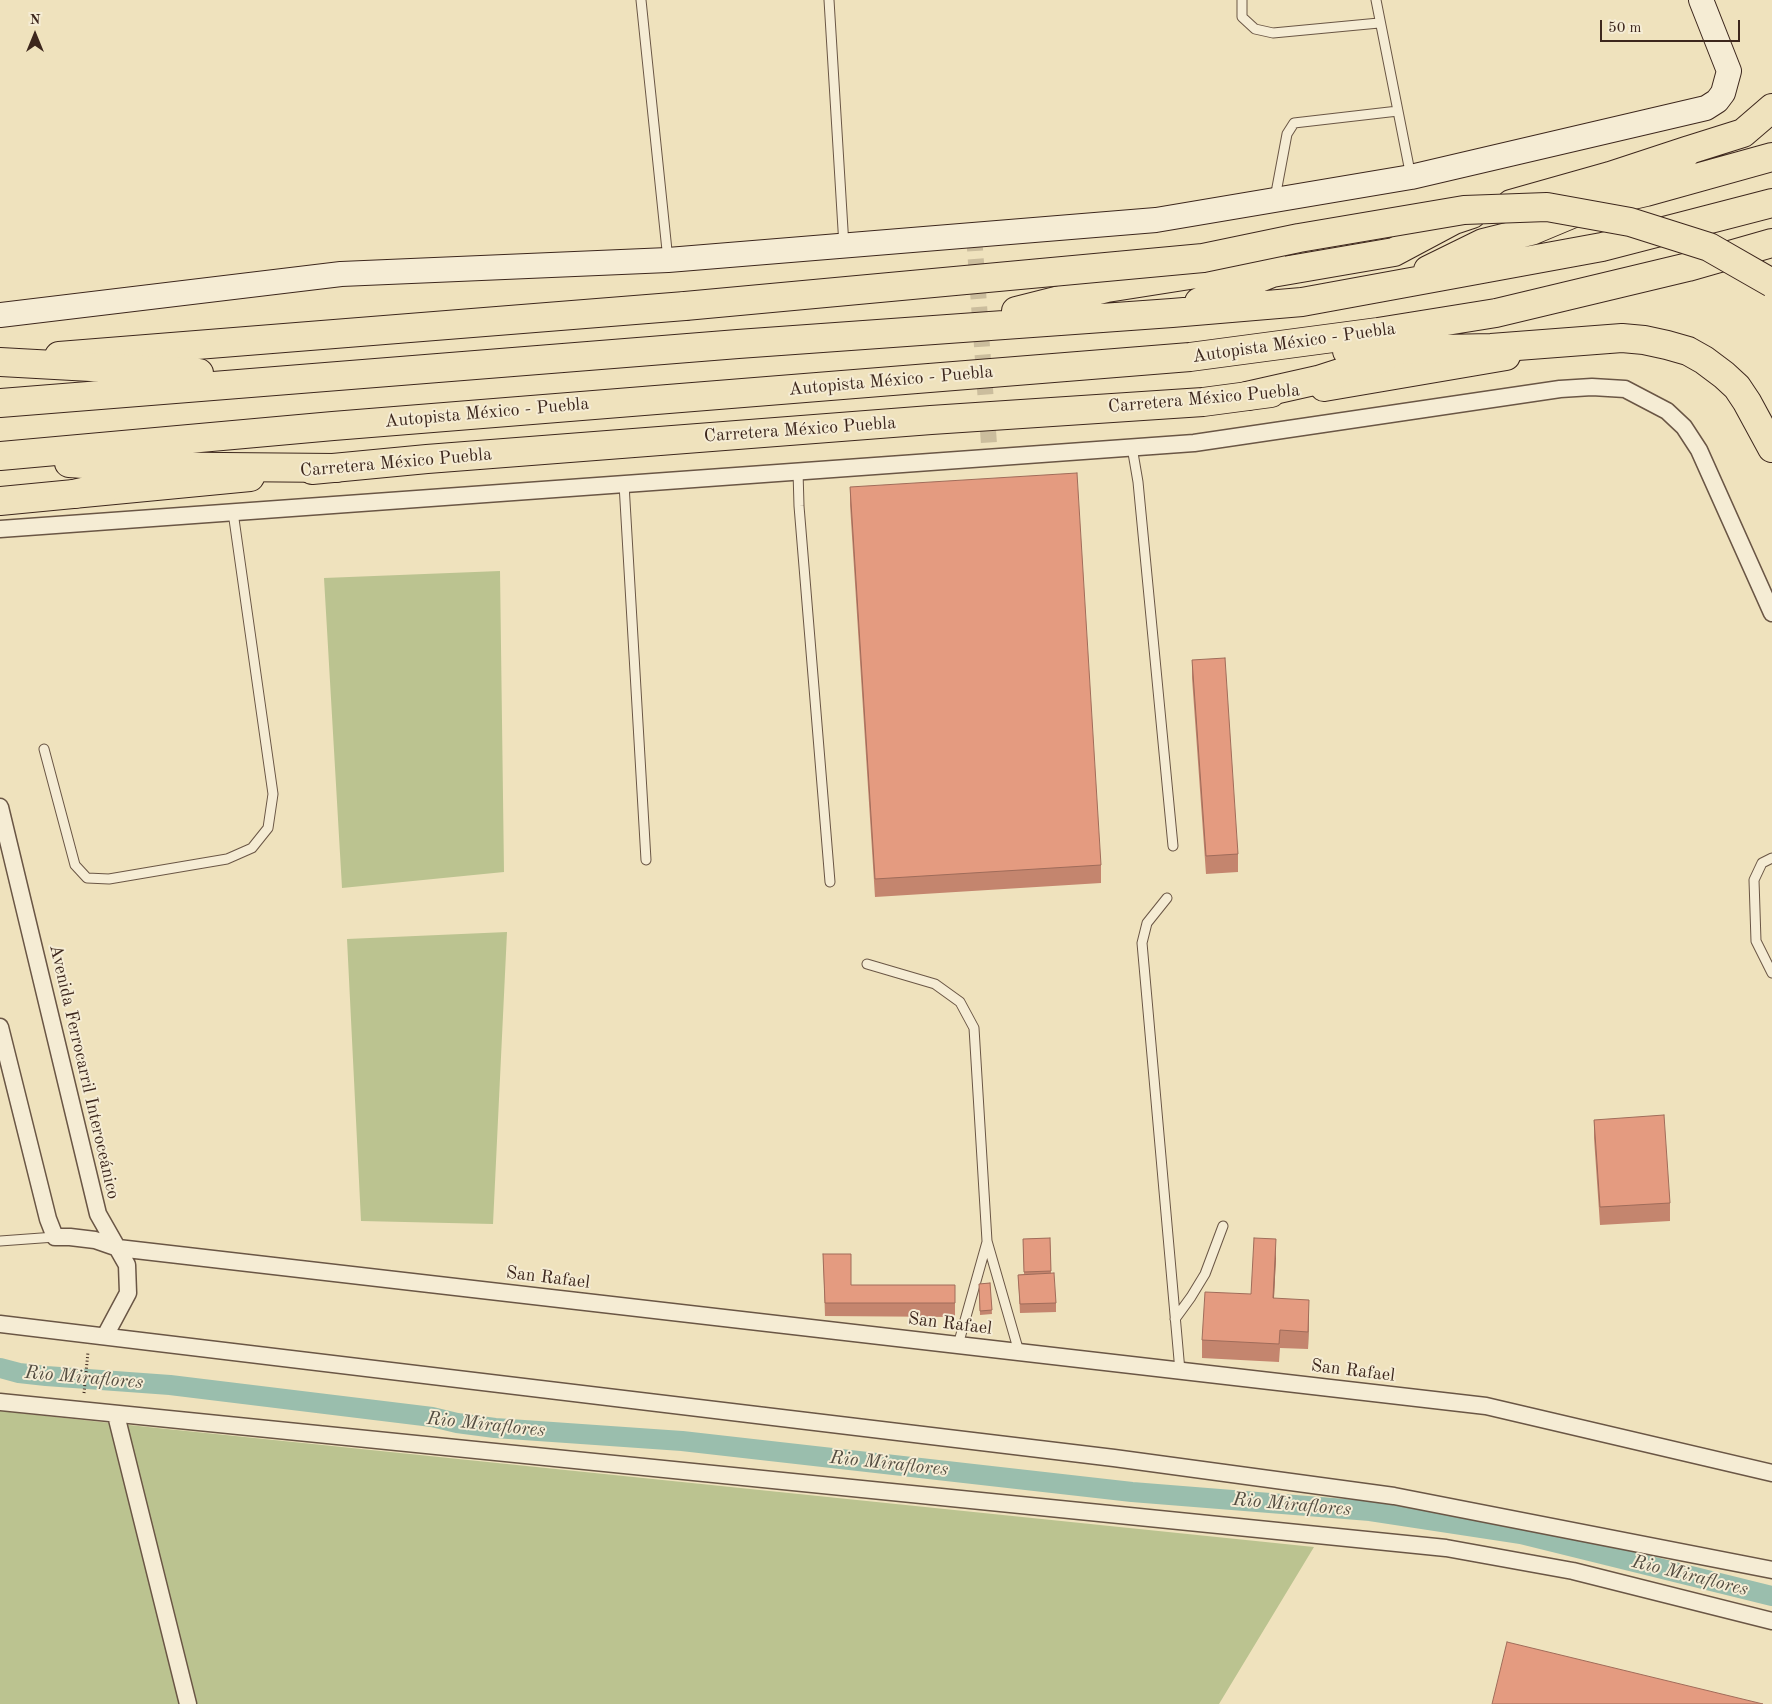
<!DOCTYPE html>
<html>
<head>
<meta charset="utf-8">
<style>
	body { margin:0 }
	#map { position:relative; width:1772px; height:1704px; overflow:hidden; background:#efe2bd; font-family:"Old Standard TT",serif }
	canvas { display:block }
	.north { position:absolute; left:10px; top:10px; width:50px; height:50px; -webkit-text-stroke:4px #f5ecd4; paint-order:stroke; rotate:0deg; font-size:14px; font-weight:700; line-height:20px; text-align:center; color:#3d271d }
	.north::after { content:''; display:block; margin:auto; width:18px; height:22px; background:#3d271d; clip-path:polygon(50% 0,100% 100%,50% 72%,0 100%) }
	.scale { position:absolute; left:1600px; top:20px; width:140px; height:22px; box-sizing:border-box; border:2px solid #3d271d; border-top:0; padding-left:6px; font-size:15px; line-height:18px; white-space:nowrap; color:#3d271d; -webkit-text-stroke:4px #f5ecd4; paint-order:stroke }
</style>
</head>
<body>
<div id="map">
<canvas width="1772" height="1704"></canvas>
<div class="north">N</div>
<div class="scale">50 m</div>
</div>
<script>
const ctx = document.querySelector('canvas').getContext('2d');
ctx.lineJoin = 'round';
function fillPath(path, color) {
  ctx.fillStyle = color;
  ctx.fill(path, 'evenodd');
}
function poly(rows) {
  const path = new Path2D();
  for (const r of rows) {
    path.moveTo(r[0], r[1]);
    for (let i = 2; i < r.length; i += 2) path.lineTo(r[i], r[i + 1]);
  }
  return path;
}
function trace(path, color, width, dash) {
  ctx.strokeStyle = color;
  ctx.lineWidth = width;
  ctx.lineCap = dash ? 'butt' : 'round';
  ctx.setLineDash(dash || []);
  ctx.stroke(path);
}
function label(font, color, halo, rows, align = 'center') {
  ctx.font = font + ' "Old Standard TT",serif';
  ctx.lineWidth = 4;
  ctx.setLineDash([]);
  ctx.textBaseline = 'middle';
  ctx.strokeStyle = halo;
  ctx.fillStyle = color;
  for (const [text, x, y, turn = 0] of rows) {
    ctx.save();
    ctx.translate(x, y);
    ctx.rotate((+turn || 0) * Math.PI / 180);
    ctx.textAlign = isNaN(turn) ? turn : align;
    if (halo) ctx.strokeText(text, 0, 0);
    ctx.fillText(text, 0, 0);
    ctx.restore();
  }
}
const green = poly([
	[500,571,504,872,342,888,324,578],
	[507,932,493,1224,361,1221,347,939],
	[0,1411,157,1428,1314,1547,1219,1704,0,1704]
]);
const canal = poly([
	[0,1368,19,1373,46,1376,170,1385,432,1417,457,1423,495,1428,682,1441,1132,1492,1370,1511,1521,1534,1772,1596]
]);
const minorTunnel = poly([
	[974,235,990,458]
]);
const path = poly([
	[84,1393,88,1352]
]);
const service = poly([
	[641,0,668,260],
	[829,0,844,246],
	[1242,0,1242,17,1255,29,1273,33,1379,23],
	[1398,111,1411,177],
	[1275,198,1287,134,1294,123,1398,111,1376,0],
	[1132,447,1138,482,1173,846],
	[798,471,799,506,830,882],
	[624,484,646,860],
	[44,749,75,865,87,878,109,879,227,859,252,848,268,828,273,794,233,512],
	[1772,858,1762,863,1754,880,1756,941,1772,973],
	[1167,898,1147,923,1142,943,1180,1371],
	[867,964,935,984,960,1002,974,1028,987,1241,1019,1352],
	[0,1241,55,1237],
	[1175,1319,1191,1297,1205,1274,1223,1226],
	[958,1345,987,1242]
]);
const minor = poly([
	[0,529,1194,443,1560,389,1592,387,1625,389,1667,411,1684,427,1699,450,1772,613],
	[0,807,98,1214,127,1265,128,1293,105,1336],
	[0,1027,48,1219,55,1237,70,1237,95,1240,118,1248,1486,1406,1772,1473],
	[0,1324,1114,1458,1394,1496,1772,1570],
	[0,1402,1446,1548,1573,1571,1772,1621],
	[116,1415,188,1704]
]);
const secondary = poly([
	[0,315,341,274,668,260,1156,220,1411,177,1706,108,1717,101,1723,93,1729,71,1701,0]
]);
const trunk = poly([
	[59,356,685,306],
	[1324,387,1506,356],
	[312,470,427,459,931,420,1203,402,1271,393],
	[0,501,250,477]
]);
const motorway = poly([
	[1676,163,1689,150,1743,133,1772,108],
	[1511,204,1610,176,1689,150],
	[1428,270,1483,243,1531,231,1598,203,1646,192,1772,157],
	[1199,302,1272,273,1394,252,1454,220,1472,214],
	[1016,311,1107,288,1228,269,1271,256],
	[1347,351,1491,348,1622,338,1644,340,1667,345,1688,351,1704,360,1724,375,1737,387,1747,402,1772,448],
	[0,362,199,373],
	[1247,396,1318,380,1383,359],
	[0,403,738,344,1172,313,1302,302,1602,247,1772,203],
	[0,456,333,426,1190,357,1378,332,1496,313,1688,267,1772,243],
	[69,463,113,466,336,468],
	[74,494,148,477]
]);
const trunkBridge = poly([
	[685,306,1203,258,1299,238,1464,210,1547,207,1630,222,1709,247,1772,283]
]);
const wall = poly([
	[850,487,1101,865,1101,883,875,897,850,505],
	[1192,660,1238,854,1238,872,1206,874,1192,678],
	[1594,1120,1670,1203,1670,1221,1600,1225,1594,1138],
	[1050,1238,1051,1273,1056,1303,1056,1312,1020,1313,1018,1275,1024,1274,1023,1239],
	[823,1254,851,1285,955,1285,955,1317,825,1316],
	[1276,1257,1274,1298,1309,1318,1308,1349,1280,1348,1279,1362,1202,1358,1202,1340,1251,1294],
	[990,1283,992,1314,980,1315,979,1284]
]);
const shadedWall = poly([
	[1276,1239,1276,1257,1273,1316,1273,1298],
	[1309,1300,1309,1318,1308,1349,1308,1332]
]);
const building = poly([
	[1077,473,1101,865,875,879,850,487,1077,473],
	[1225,658,1238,854,1206,856,1192,660,1225,658],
	[1664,1115,1670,1203,1600,1207,1594,1120,1664,1115],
	[1050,1238,1051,1271,1024,1272,1023,1239,1050,1238],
	[1254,1238,1276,1239,1273,1298,1309,1300,1308,1332,1280,1330,1279,1344,1202,1340,1205,1292,1251,1294,1254,1238],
	[823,1254,851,1254,851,1285,955,1285,955,1303,825,1303,823,1254],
	[1054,1273,1056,1303,1020,1304,1018,1275,1054,1273],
	[990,1283,992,1310,980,1311,979,1284,990,1283],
	[1507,1642,1763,1704,1492,1704,1507,1642]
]);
const streetNames = [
	["Autopista México - Puebla",1294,343,-8],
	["Autopista México - Puebla",891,381,-5],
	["Carretera México Puebla",1204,399,-5],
	["Autopista México - Puebla",487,413,-5],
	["Carretera México Puebla",800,430,-4],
	["Carretera México Puebla",396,463,-5],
	["Avenida Ferrocarril Interoceánico",84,1072,77],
	["San Rafael",548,1278,7],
	["San Rafael",950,1324,7],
	["San Rafael",1353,1371,7]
];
const waterNames = [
	["Rio Miraflores",84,1378,5],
	["Rio Miraflores",486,1425,6],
	["Rio Miraflores",889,1464,6],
	["Rio Miraflores",1292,1505,5],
	["Rio Miraflores",1690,1576,14]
];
fillPath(green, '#bbc390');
trace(canal, '#9abead', 20);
trace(minorTunnel, '#cbbd9d', 16, [16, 8]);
trace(service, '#6a5645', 11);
trace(minor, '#6a5645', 19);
trace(secondary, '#3d271d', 26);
trace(trunk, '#3d271d', 30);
trace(motorway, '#3d271d', 30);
trace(path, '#3d271d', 3, [1, 2.5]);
trace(service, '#f5ecd4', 9);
trace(minor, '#f5ecd4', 16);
trace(secondary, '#f5ecd4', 24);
trace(trunk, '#efe2bd', 28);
trace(motorway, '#efe2bd', 28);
trace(trunkBridge, '#3d271d', 30, []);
trace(trunkBridge, '#efe2bd', 28);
fillPath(wall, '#c4856e');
fillPath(shadedWall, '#a06c5a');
fillPath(building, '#e49b80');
trace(building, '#a06c5a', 1);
label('18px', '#3d271d', '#f5ecd4', streetNames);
label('italic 19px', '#544d41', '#f5ecd4', waterNames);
</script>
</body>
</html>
